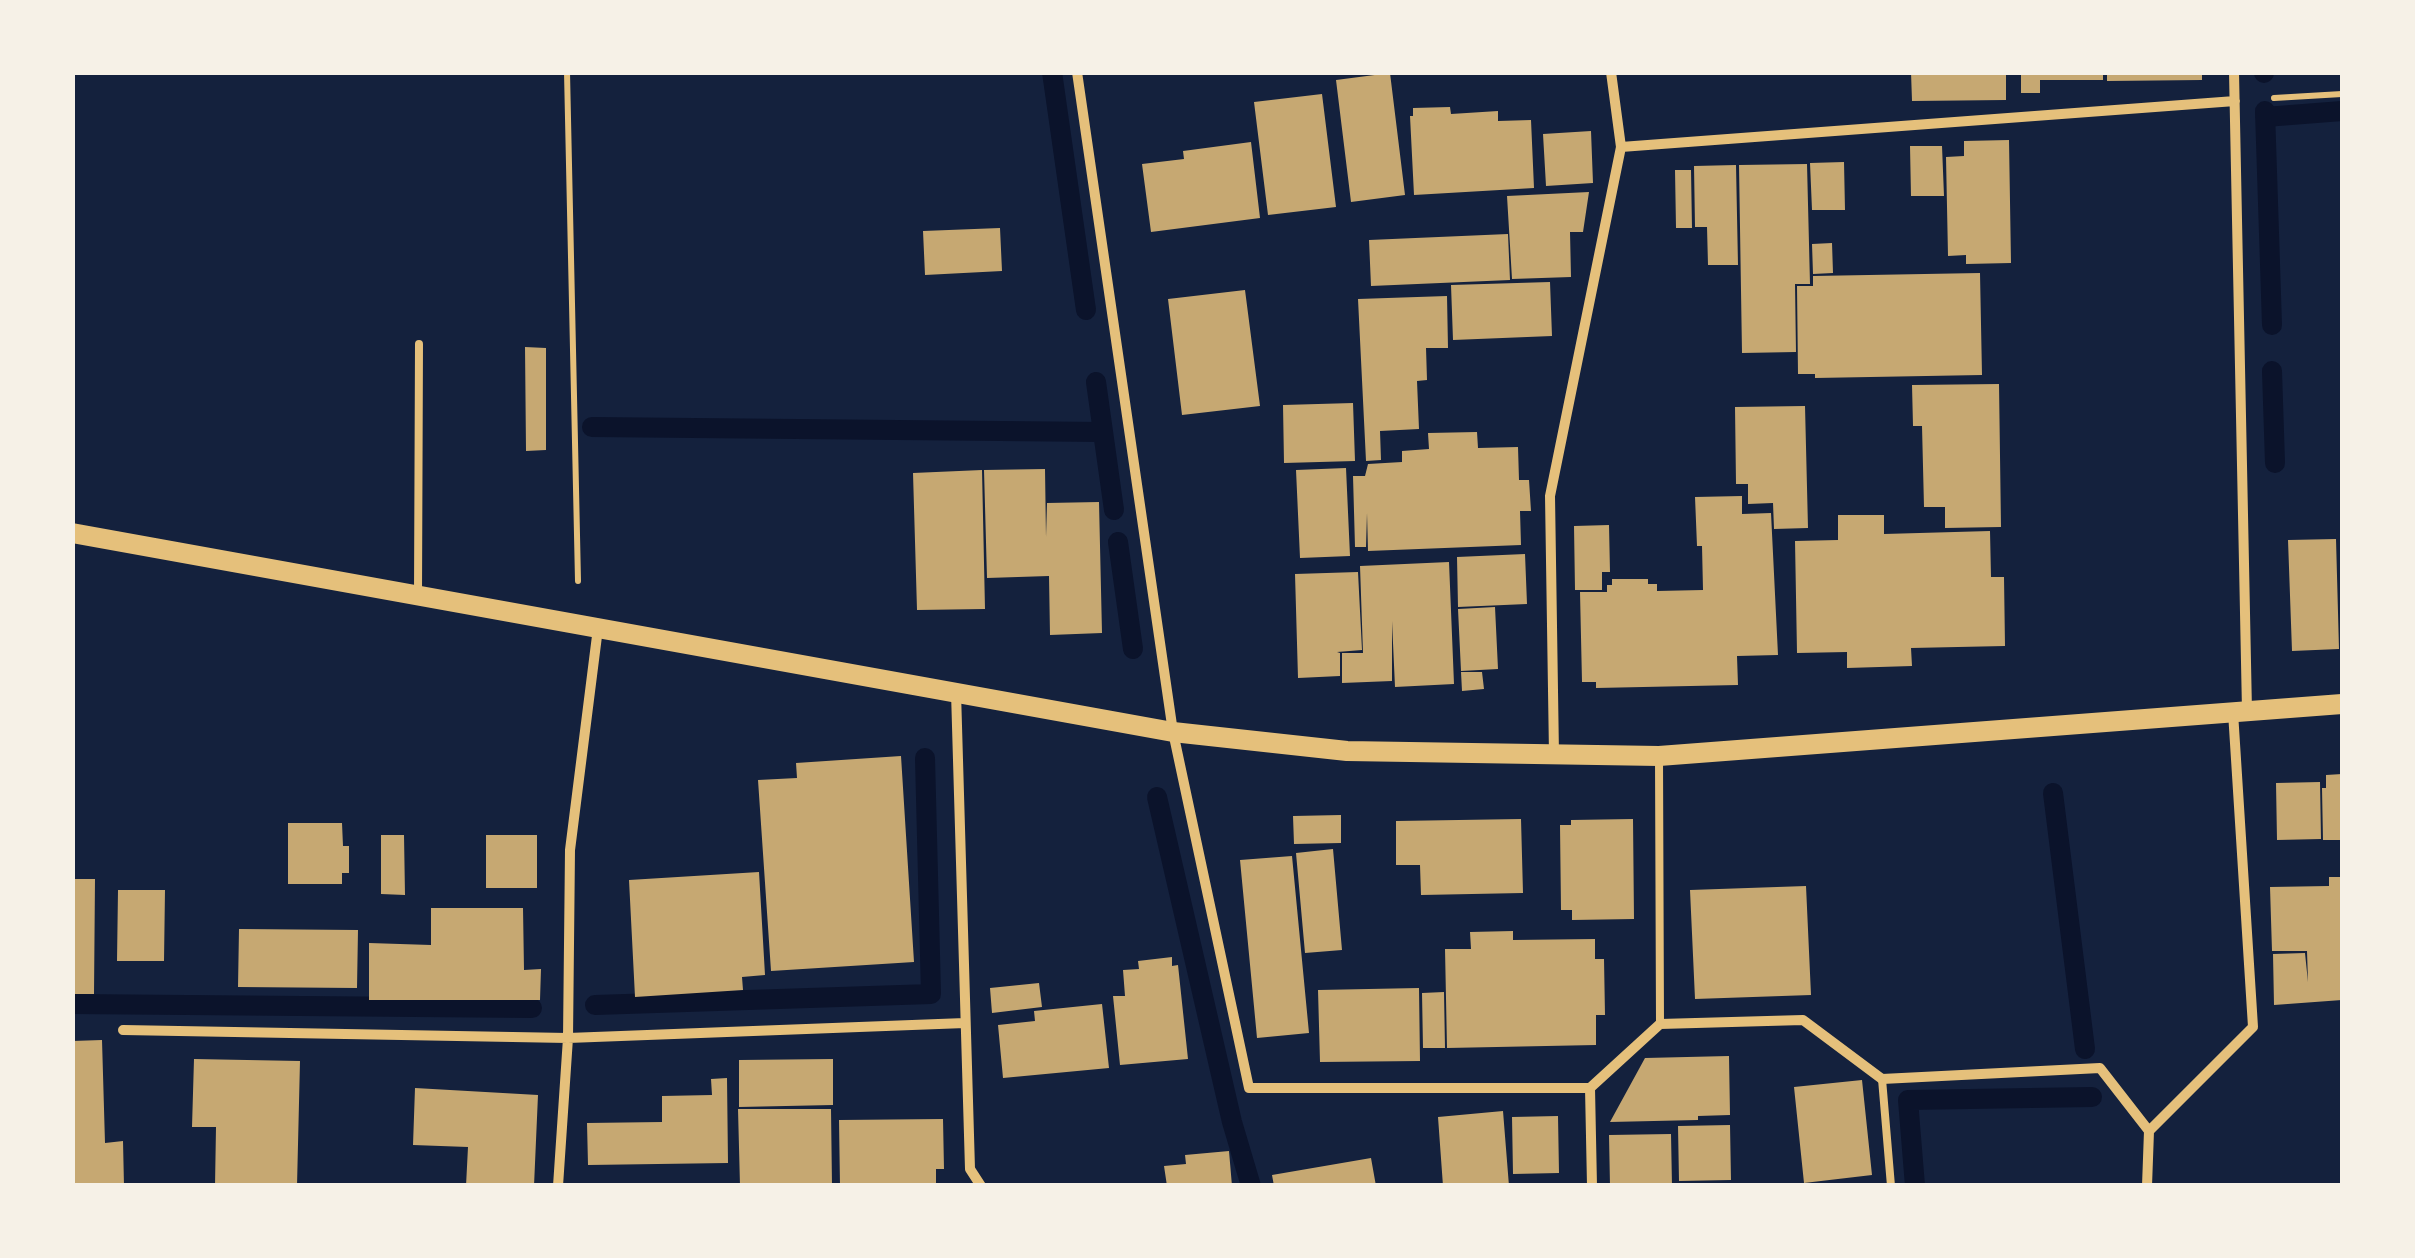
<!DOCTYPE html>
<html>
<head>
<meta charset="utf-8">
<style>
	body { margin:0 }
	#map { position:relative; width:2415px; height:1258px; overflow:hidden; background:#14213d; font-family:Karla,sans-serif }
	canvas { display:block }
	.frame { position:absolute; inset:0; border:75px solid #f6f1e7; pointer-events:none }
</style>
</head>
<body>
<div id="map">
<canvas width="2415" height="1258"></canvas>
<div class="frame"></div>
</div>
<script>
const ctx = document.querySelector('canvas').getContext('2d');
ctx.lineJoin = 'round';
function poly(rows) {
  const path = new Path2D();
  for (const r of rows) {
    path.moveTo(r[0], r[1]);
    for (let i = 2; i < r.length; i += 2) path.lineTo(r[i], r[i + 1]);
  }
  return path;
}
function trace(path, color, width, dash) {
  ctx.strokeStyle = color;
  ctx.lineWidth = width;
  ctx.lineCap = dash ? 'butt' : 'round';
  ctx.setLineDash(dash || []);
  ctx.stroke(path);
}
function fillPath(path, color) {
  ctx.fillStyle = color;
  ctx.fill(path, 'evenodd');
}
const stream = poly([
	[1052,72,1086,310],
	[2264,72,2264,73],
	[2265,111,2272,325],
	[2265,117,2342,111],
	[2272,371,2275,463],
	[1096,382,1114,510],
	[592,427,1102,432],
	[1118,542,1133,649],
	[2053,793,2085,1049],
	[1157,797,1232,1122,1251,1186],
	[72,1004,532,1008],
	[595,1005,931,994,925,758],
	[1915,1186,1908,1100,2092,1097]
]);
const building = poly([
	[1911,72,2006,72,2006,100,1912,101],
	[2021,72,2103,72,2103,80,2040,80,2040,93,2021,93],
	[2107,72,2202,72,2202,80,2107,81],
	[1390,73,1405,195,1351,202,1336,80],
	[1322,94,1336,207,1268,215,1254,102],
	[1450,107,1451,114,1498,111,1498,121,1531,120,1534,188,1414,195,1410,116,1413,116,1413,108],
	[1591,131,1593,183,1546,186,1543,134],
	[2009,140,2011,263,1966,264,1966,255,1948,256,1946,157,1964,156,1964,141],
	[1251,142,1260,218,1151,232,1142,164,1184,159,1183,151],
	[1910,146,1942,146,1944,196,1911,196],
	[1844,162,1845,210,1812,210,1810,163],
	[1807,164,1810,284,1795,284,1796,352,1742,353,1739,165],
	[1736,165,1738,265,1708,265,1707,227,1695,227,1694,166],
	[1675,170,1691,170,1692,228,1676,228],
	[1589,192,1583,232,1570,232,1571,277,1512,279,1507,196],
	[1000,228,1002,271,925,275,923,231],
	[1508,234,1510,280,1371,286,1369,240],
	[1832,243,1833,273,1813,274,1812,244],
	[1980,273,1982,375,1815,378,1815,374,1798,374,1797,286,1813,286,1813,276],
	[1550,282,1552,336,1453,340,1451,285],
	[1245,290,1260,406,1182,415,1168,299],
	[1447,296,1448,348,1426,348,1427,380,1417,381,1419,429,1380,431,1381,460,1366,461,1358,299],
	[525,347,546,348,546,450,526,451],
	[1999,384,2001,527,1945,528,1945,507,1924,507,1922,426,1913,426,1912,385],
	[1353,403,1355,461,1284,463,1283,405],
	[1805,406,1808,528,1774,529,1773,503,1748,504,1748,484,1736,484,1735,407],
	[1477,432,1478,448,1518,447,1519,480,1529,480,1531,511,1520,511,1521,545,1368,551,1367,513,1366,547,1355,547,1353,476,1365,476,1368,464,1402,462,1402,451,1429,449,1428,433],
	[1346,468,1350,556,1300,558,1296,470],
	[1045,469,1046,537,1047,503,1099,502,1102,633,1050,635,1049,576,987,578,984,470],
	[982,470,985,609,917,610,913,473],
	[1742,496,1742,514,1771,513,1778,655,1737,656,1738,685,1596,688,1596,682,1582,682,1580,592,1607,592,1607,585,1612,585,1612,579,1648,579,1648,584,1657,584,1657,591,1703,590,1702,546,1697,546,1695,497],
	[1838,515,1884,515,1884,534,1990,531,1991,577,2004,577,2005,646,1911,648,1912,666,1847,668,1847,652,1797,653,1795,541,1838,540],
	[1609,525,1610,572,1602,572,1602,590,1575,590,1574,526],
	[2336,539,2339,649,2292,651,2288,540],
	[1525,554,1527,604,1458,607,1457,557],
	[1449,562,1454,684,1395,687,1392,621,1392,681,1342,683,1342,653,1363,653,1360,566],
	[1358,572,1362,650,1337,652,1340,653,1340,676,1298,678,1295,574],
	[1495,607,1498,669,1461,671,1458,609],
	[1461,672,1482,672,1484,689,1462,691],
	[901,756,914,962,771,971,758,780,797,778,796,763],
	[2342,774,2342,840,2323,840,2322,788,2326,788,2326,775],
	[2320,782,2321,839,2277,840,2276,783],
	[1341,815,1341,843,1294,844,1293,816],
	[1521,819,1523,893,1421,895,1420,865,1396,865,1396,821],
	[1633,819,1634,919,1572,920,1572,910,1561,910,1560,825,1571,825,1571,820],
	[288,823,342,823,343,846,349,846,349,873,342,873,342,884,288,884],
	[381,835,404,835,405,895,381,894],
	[486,835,537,835,537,888,486,888],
	[1333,849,1342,950,1305,953,1296,853],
	[1292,856,1309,1033,1257,1038,1240,860],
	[759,872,765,975,742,977,743,990,635,997,629,880],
	[2329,877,2342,877,2342,1000,2274,1005,2273,954,2305,953,2308,982,2307,951,2272,951,2270,887,2329,886],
	[72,879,95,879,94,994,72,994],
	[1806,886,1811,995,1695,999,1690,890],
	[118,890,165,890,164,961,117,961],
	[431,908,523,908,524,970,541,969,540,1000,369,1000,369,943,431,945],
	[239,929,358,930,357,988,238,987],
	[1513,931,1513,940,1595,939,1595,959,1604,959,1605,1015,1596,1015,1596,1045,1447,1048,1445,949,1471,949,1470,932],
	[1172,957,1172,966,1178,965,1188,1059,1120,1065,1113,996,1125,996,1123,970,1139,969,1138,961],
	[1039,983,1042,1007,992,1013,990,988],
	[1419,988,1420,1061,1320,1062,1318,990],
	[1444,992,1445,1048,1423,1048,1422,993],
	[1102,1004,1109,1068,1003,1078,998,1025,1035,1021,1034,1011],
	[102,1040,105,1143,123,1141,124,1186,72,1186,72,1041],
	[1729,1056,1730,1115,1698,1116,1698,1120,1610,1122,1645,1058],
	[194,1059,300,1061,297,1186,215,1186,216,1127,192,1127],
	[833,1059,833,1105,739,1107,739,1060],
	[727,1078,728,1163,588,1165,587,1123,662,1122,662,1096,712,1095,711,1079],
	[1862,1080,1872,1175,1804,1183,1794,1087],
	[415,1088,538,1095,534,1186,466,1186,468,1147,413,1145],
	[738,1109,831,1109,832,1186,740,1186],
	[1503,1111,1509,1186,1443,1186,1438,1117],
	[1558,1116,1559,1173,1513,1174,1512,1117],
	[943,1119,944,1169,936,1169,936,1186,840,1186,839,1120],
	[1730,1125,1731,1180,1679,1181,1678,1126],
	[1671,1134,1672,1186,1610,1186,1609,1135],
	[1229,1151,1232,1186,1167,1186,1164,1166,1186,1164,1185,1155],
	[1371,1158,1376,1186,1274,1186,1272,1175]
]);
const path = poly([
	[567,72,578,581],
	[2274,98,2342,94]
]);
const service = poly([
	[418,594,419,344],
	[1659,759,1660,1024],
	[1882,1079,1891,1186]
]);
const minor = poly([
	[1077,72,1173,732,1249,1088,1590,1088,1660,1024,1803,1020,1882,1079,2100,1068,2149,1131],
	[2234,72,2247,711],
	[1621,147,2235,101],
	[956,692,970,1169,981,1186],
	[1554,755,1550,496,1621,147,1611,72],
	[123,1030,568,1038,965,1023],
	[1590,1088,1592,1186],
	[558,1186,568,1038,570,850,598,628],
	[2147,1186,2149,1131,2253,1027,2233,712]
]);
const secondary = poly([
	[72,533,1173,732,1347,751,1659,756,2342,704]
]);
trace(stream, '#0b132b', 20);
fillPath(building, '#c6a872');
trace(path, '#e5c07b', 6);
trace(service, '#e5c07b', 8);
trace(minor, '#e5c07b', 10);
trace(secondary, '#e5c07b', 20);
</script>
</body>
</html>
